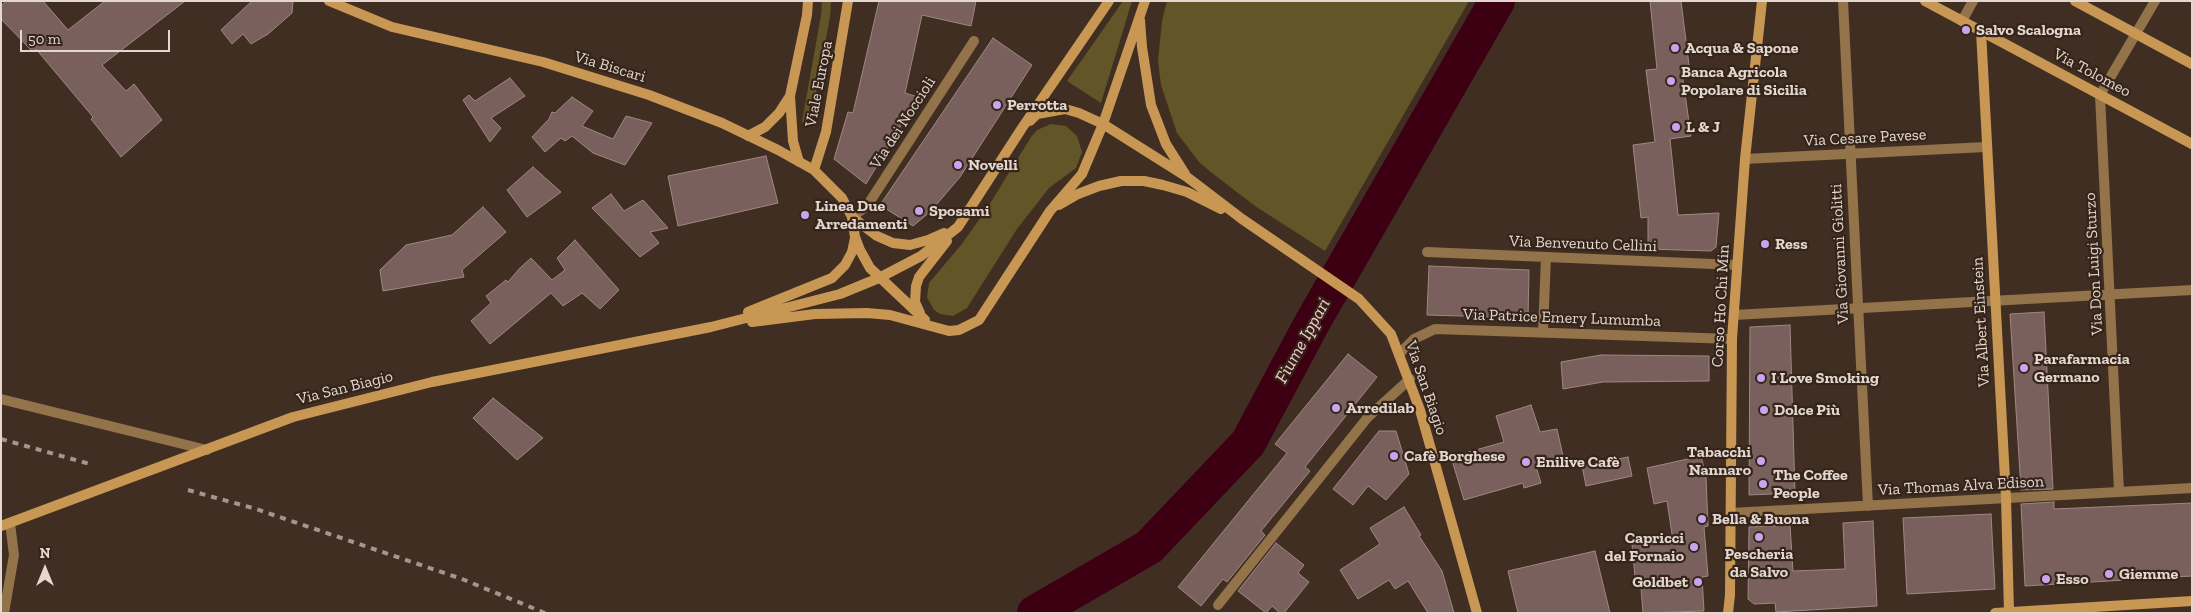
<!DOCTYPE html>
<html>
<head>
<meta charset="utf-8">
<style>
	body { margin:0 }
	#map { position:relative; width:2193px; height:614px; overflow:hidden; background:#402e23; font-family:"Zilla Slab",serif }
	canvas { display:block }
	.frame { position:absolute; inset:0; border:2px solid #e3d7d0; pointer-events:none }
	.north { position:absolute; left:20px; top:544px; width:50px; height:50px; -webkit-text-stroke:4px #352419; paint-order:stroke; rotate:0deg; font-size:14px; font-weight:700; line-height:20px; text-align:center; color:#e3d7d0 }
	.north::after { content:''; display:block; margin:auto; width:18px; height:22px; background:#e3d7d0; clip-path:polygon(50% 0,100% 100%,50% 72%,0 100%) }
	.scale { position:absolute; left:20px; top:30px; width:150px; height:22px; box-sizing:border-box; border:2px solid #e3d7d0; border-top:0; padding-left:6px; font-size:15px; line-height:18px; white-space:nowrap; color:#e3d7d0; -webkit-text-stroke:4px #352419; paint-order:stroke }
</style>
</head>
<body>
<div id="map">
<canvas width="2193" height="614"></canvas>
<div class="frame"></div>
<div class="north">N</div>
<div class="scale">50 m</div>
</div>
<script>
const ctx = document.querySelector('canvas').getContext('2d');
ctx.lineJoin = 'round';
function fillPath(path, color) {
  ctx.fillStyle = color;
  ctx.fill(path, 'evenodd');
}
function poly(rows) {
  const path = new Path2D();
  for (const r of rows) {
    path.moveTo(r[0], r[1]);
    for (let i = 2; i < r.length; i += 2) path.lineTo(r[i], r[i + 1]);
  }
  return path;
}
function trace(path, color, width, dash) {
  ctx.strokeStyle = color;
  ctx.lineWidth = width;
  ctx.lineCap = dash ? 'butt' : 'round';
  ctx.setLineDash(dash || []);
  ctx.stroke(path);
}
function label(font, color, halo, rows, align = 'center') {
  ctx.font = font + ' "Zilla Slab",serif';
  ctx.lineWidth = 4.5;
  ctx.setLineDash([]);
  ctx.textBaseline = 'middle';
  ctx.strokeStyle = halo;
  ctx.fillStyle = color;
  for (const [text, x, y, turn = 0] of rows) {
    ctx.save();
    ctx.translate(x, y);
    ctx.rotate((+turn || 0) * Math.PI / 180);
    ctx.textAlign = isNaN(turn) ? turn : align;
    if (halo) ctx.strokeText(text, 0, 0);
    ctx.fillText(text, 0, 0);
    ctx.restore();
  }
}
const green = poly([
	[822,1,831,1,830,17,810,124,802,122,821,15],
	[1123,1,1132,1,1101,103,1067,81],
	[1167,1,1469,1,1325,251,1255,206,1212,173,1199,162,1177,133,1161,85,1158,61,1162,21],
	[1051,124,1066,126,1077,136,1082,152,1076,168,1049,188,1017,229,967,308,953,316,940,314,934,310,927,297,929,283,961,245,986,210,1031,137,1037,130]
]);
const river = poly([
	[1035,613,1149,547,1248,443,1312,323,1497,1]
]);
const building = poly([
	[6,1,43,1,68,30,105,1,185,1,102,65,126,91,134,84,162,120,121,157,91,119,93,117,36,49,33,52,1,19,1,6,6,1],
	[252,1,293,1,292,13,268,34,251,44,243,34,232,44,221,30,252,1],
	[879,1,976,1,971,26,922,15,905,93,918,97,866,184,834,159,848,112,853,113,879,1],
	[1650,1,1681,1,1689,65,1681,66,1691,136,1670,139,1678,215,1719,213,1716,247,1711,251,1648,249,1648,217,1641,218,1633,145,1655,142,1646,70,1657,69,1650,1],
	[993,38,1032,65,960,177,931,211,913,226,880,205,993,38],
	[510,78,525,96,491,118,501,128,490,142,463,100,469,95,475,101,510,78],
	[572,97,593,111,582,126,613,139,626,116,652,123,625,165,593,153,572,136,565,141,561,138,545,152,532,137,549,119,552,112,555,113,572,97],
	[766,156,778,203,678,226,668,176,766,156],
	[533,167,561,192,527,217,507,190,533,167],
	[611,194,624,211,643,200,668,228,650,232,659,243,640,257,592,208,611,194],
	[483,207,506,232,462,270,464,277,383,291,380,270,406,245,452,235,483,207],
	[575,240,619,290,600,309,582,293,563,306,551,293,490,344,471,321,491,303,486,296,506,280,508,282,520,268,531,258,552,280,565,270,557,258,575,240],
	[1429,266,1529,270,1528,318,1427,315,1429,266],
	[2044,312,2053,489,2021,490,2010,314,2044,312],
	[1790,325,1795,493,1749,495,1750,327,1790,325],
	[1348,354,1377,377,1305,467,1310,471,1261,531,1265,535,1227,582,1223,579,1201,606,1178,587,1287,453,1275,444,1348,354],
	[1601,355,1709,356,1709,381,1603,382,1563,389,1561,362,1601,355],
	[493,398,543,438,517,460,473,418,493,398],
	[1531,405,1540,432,1557,429,1563,456,1535,463,1541,483,1524,488,1523,483,1464,500,1451,457,1504,442,1496,416,1531,405],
	[1379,431,1396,431,1409,474,1386,500,1368,486,1353,505,1333,489,1379,431],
	[1701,456,1706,476,1708,526,1704,527,1708,576,1702,577,1704,611,1643,613,1641,588,1636,588,1632,544,1672,534,1667,501,1654,504,1647,468,1701,456],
	[1628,457,1632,476,1586,486,1582,466,1628,457],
	[2054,502,2054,509,2192,503,2192,576,2025,586,2021,504,2054,502],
	[1404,507,1421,535,1419,536,1442,571,1454,613,1428,613,1408,581,1395,589,1389,580,1358,599,1340,570,1380,544,1370,528,1404,507],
	[1991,514,1995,589,1907,594,1903,518,1991,514],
	[1873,521,1877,606,1776,612,1775,603,1754,604,1748,599,1749,527,1790,525,1793,571,1845,569,1843,523,1873,521],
	[1276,543,1304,565,1298,573,1309,582,1284,613,1280,613,1272,606,1266,613,1238,591,1276,543],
	[1595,551,1610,613,1518,613,1508,571,1595,551]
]);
const street = poly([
	[1843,1,1868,506],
	[1962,21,1973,1],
	[1745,159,1986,147],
	[852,217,867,206,974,41],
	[1427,252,1737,265],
	[1734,315,2192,290],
	[1543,331,1546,257],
	[1399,354,1414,339,1435,329,1732,339],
	[1,399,207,450],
	[2119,492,2100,95,2155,1],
	[1731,513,2192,488],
	[1218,605,1368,417,1410,379],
	[4,613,14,555,10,523]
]);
const secondary = poly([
	[329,1,392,27,543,62,649,95,722,123,778,150,814,170,842,198,852,217,855,237,860,250,870,268,925,320],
	[1925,1,2192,144],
	[2075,1,2192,64],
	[1140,20,1142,47,1151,105,1166,144,1185,174],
	[1981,31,2006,498,2009,612],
	[1030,121,1037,114,1065,109,1079,113,1103,124,1187,177,1242,219,1359,299,1391,334,1420,410,1477,613],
	[748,136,765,127,779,113,790,96],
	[799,162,793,141,790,96,807,15,808,1],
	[814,170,826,132,848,1],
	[1059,205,1078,194,1099,186,1121,181,1144,181,1163,185,1187,192,1221,209],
	[852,217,877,236,893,243,910,245,928,240,944,233],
	[748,312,832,278,845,265,852,252,855,238],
	[920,313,915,302,916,286,919,277,947,241],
	[752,322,815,314,867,313,890,315,949,331,959,330,979,320,1050,211,1082,174,1103,124,1145,1],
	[1,526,293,417,432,382,711,327,840,294,879,278,921,256,958,227,1022,128,1109,1],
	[1728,613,1730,595,1732,339,1745,159,1762,1],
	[1995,613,2192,601]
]);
const rail = poly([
	[1,439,90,464],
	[188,490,256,509,462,579,545,613]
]);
const markers = [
	[1966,30,5,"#c9a5ee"],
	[1675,48,5,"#c9a5ee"],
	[1671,81,5,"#c9a5ee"],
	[997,105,5,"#c9a5ee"],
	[1676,127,5,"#c9a5ee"],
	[958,165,5,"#c9a5ee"],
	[919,211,5,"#c9a5ee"],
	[805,215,5,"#c9a5ee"],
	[1765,244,5,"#c9a5ee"],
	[2024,368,5,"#c9a5ee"],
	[1761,378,5,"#c9a5ee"],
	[1336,408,5,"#c9a5ee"],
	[1764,410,5,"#c9a5ee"],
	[1394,456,5,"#c9a5ee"],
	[1761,461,5,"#c9a5ee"],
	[1526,462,5,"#c9a5ee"],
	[1763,484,5,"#c9a5ee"],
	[1702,519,5,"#c9a5ee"],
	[1759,537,5,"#c9a5ee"],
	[1694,547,5,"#c9a5ee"],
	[2109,574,5,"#c9a5ee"],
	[2046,579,5,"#c9a5ee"],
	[1698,582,5,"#c9a5ee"]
];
const poiNames = [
	["Salvo Scalogna",1976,30],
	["Acqua & Sapone",1685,48],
	["Banca Agricola",1681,72],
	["Popolare di Sicilia",1681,90],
	["Perrotta",1007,105],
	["L & J",1686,127],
	["Novelli",968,165],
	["Linea Due",815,206],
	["Arredamenti",815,224],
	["Sposami",929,211],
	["Ress",1775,244],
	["Parafarmacia",2034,359],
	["Germano",2034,377],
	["I Love Smoking",1771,378],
	["Arredilab",1346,408],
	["Dolce Più",1774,410],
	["Tabacchi",1751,452,"right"],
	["Nannaro",1751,470,"right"],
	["Cafè Borghese",1404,456],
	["Enilive Cafè",1536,462],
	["The Coffee",1773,475],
	["People",1773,493],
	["Bella & Buona",1712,519],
	["Capricci",1684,538,"right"],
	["del Fornaio",1684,556,"right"],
	["Pescheria",1759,554,"center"],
	["da Salvo",1759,572,"center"],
	["Giemme",2119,574],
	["Esso",2056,579],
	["Goldbet",1688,582,"right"]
];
const streetNames = [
	["Via Biscari",610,67,17],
	["Via Tolomeo",2092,73,28],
	["Viale Europa",819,84,-79],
	["Via dei Noccioli",903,123,-57],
	["Via Cesare Pavese",1865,138,-3],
	["Via Benvenuto Cellini",1583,244,2],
	["Via Giovanni Giolitti",1840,254,-93],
	["Via Don Luigi Sturzo",2094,264,-93],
	["Corso Ho Chi Min",1721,306,-87],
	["Via Patrice Emery Lumumba",1562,318,2],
	["Via Albert Einstein",1981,322,-93],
	["Via San Biagio",345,388,-14],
	["Via San Biagio",1426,388,71],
	["Via Thomas Alva Edison",1961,486,-3]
];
const waterNames = [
	["Fiume Ippari",1303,341,-61]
];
fillPath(green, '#625527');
trace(river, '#3d0013', 36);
fillPath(building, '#79605c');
trace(building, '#a08781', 1);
trace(street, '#92734a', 10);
trace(secondary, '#c89753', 10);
trace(rail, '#a4958d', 4, [6, 6]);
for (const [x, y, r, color] of markers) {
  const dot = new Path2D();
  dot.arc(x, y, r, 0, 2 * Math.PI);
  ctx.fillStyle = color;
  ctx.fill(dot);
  trace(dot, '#352419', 2);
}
label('bold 16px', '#e3d7d0', '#352419', poiNames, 'left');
label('16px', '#e3d7d0', '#352419', streetNames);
label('italic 18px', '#f5cacf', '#352419', waterNames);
</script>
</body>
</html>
